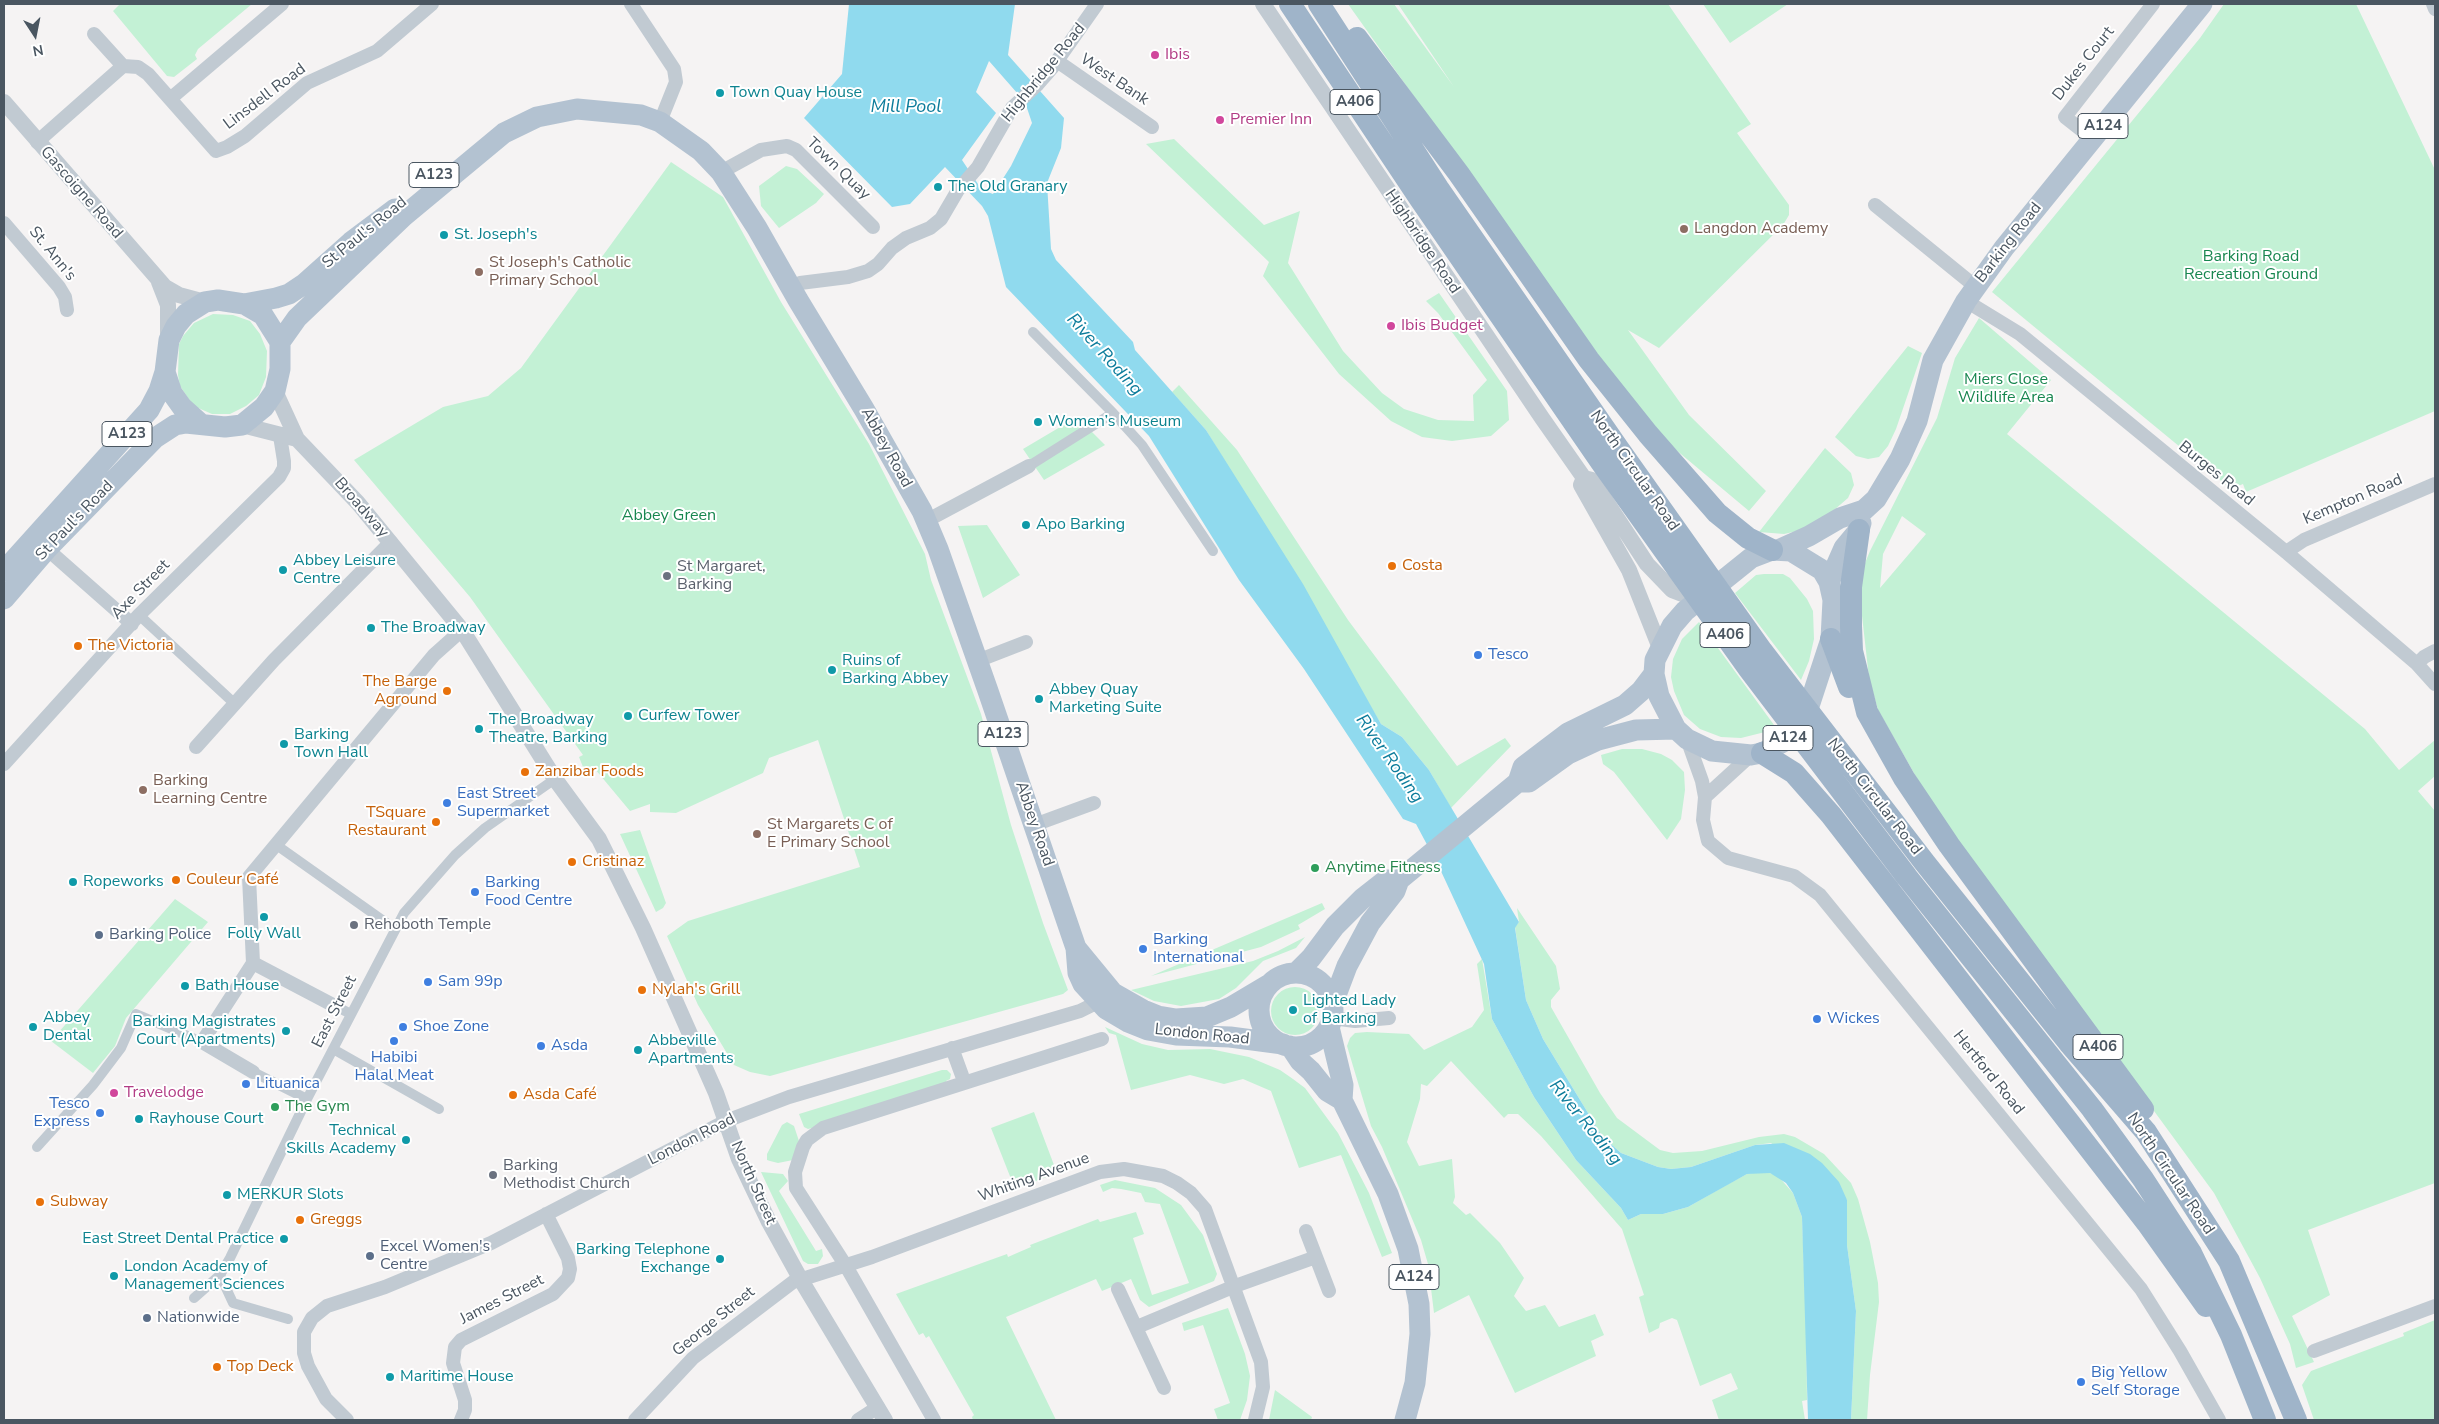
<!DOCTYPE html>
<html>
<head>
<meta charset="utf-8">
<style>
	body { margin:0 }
	#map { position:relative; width:2439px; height:1424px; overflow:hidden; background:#f5f3f3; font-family:"Nunito Sans",sans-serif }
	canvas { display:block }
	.frame { position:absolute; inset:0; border:5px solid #4a5661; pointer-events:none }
	.north { position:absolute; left:10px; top:10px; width:50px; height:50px; -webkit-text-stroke:4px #fff; paint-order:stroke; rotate:169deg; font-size:14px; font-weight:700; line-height:20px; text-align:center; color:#4a5661 }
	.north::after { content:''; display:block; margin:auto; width:18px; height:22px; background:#4a5661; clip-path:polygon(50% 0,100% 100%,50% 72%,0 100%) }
</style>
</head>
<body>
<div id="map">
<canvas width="2439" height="1424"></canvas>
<div class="frame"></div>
<div class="north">N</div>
</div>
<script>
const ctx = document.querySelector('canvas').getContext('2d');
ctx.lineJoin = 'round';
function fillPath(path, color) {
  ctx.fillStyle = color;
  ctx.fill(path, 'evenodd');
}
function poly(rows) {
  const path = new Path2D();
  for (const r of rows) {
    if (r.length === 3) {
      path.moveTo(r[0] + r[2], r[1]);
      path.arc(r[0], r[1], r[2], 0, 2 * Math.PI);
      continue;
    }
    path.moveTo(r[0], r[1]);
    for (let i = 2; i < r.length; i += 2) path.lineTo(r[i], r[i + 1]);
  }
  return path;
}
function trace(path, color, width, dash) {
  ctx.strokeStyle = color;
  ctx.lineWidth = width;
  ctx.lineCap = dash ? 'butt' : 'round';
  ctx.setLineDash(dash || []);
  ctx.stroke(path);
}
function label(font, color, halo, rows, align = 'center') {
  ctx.font = font + ' "Nunito Sans",sans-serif';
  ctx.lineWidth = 4;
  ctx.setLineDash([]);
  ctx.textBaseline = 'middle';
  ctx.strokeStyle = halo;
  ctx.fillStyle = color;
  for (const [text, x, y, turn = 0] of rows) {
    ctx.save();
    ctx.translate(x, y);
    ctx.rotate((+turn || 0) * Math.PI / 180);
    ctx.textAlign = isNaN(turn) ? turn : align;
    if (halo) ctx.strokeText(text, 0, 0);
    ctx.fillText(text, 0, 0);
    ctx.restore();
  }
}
const green = poly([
	[120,4,252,4,198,49,195,55,197,59,174,77,167,76,113,11],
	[1348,4,1394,4,1454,87,1398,4,1668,4,1751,124,1737,133,1789,205,1789,215,1783,225,1659,348,1628,330,1689,415,1766,491,1749,511,1651,429],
	[1703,4,1788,4,1730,43],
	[2224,4,2356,4,2435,170,2435,411,2246,492,2243,484,2231,489,1992,292,2200,38],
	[1174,139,1264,225,1300,211,1288,263,1343,351,1382,393,1404,409,1438,420,1474,421,1473,395,1487,380,1438,313,1426,301,1439,293,1507,391,1509,420,1491,436,1452,441,1422,437,1391,421,1339,374,1263,276,1269,262,1146,144],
	[671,162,723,197,781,302,869,444,925,554,931,580,981,714,1011,825,1043,923,1068,990,1063,994,770,1076,750,1072,734,1065,698,1005,667,936,688,921,860,867,818,740,769,758,763,773,676,813,650,812,650,804,630,811,595,769,585,772,579,757,583,755,470,597,354,460,443,407,488,396,521,368],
	[786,166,797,169,824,194,816,203,779,228,761,206,759,186],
	[213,314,233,315,250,321,260,334,267,351,266,377,259,395,246,406,230,414,212,414,196,407,190,401,180,386,178,375,179,344,183,336,194,323],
	[1979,318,2051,380,2007,434,2365,729,2399,770,2435,740,2435,776,2418,791,2435,811,2435,1183,2308,1230,2330,1295,2292,1316,2314,1362,2296,1368,2290,1344,2260,1278,2214,1193,1939,817,1878,710,1869,678,1858,580,1870,551,1937,418,1955,358],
	[1902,516,1926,534,1880,588,1883,554],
	[1908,346,1922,353,1896,429,1888,446,1879,457,1868,459,1856,456,1835,437],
	[1179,385,1237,450,1348,620,1457,766,1505,738,1511,746,1451,808,1429,770,1402,737,1381,724,1206,430,1172,392],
	[1077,417,1105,445,1044,480,1023,449],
	[1825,448,1851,473,1854,485,1848,498,1834,510,1802,530,1784,534,1759,532],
	[987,525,1020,575,983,598,958,526],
	[1764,574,1783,574,1790,578,1807,599,1813,611,1814,639,1809,661,1801,680,1735,593,1756,575],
	[1699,622,1774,725,1765,732,1741,738,1721,737,1700,729,1684,715,1674,691,1671,677,1673,659,1682,639],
	[1622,749,1642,749,1661,754,1672,760,1684,772,1685,790,1681,819,1667,840,1614,772,1603,764,1601,755],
	[640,830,666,903,663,908,656,912,620,834],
	[175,899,208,922,126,1018,115,1046,93,1073,51,1041],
	[1322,903,1325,909,1298,925,1300,929,1261,947,1151,976],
	[1517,908,1556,966,1560,989,1551,1000,1551,1007,1600,1093,1617,1118,1660,1150,1673,1153,1702,1151,1759,1137,1784,1134,1795,1137,1824,1154,1851,1183,1858,1199,1870,1242,1878,1283,1879,1302,1870,1375,1867,1420,1851,1420,1856,1311,1847,1245,1847,1200,1771,1143,1755,1145,1691,1167,1671,1169,1658,1167,1621,1153,1602,1136,1543,1039,1526,1000,1515,927,1519,922],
	[1305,937,1296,948,1263,961,1236,988,1219,999,1181,1006,1154,1001,1131,990,1253,961,1278,951],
	[1482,959,1492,1019,1534,1097,1576,1160,1621,1208,1628,1220,1641,1214,1663,1214,1688,1207,1730,1183,1747,1174,1759,1172,1770,1173,1778,1176,1793,1193,1802,1217,1806,1320,1807,1400,1802,1401,1805,1420,1719,1420,1712,1400,1738,1389,1731,1373,1700,1386,1677,1320,1672,1318,1660,1323,1659,1328,1649,1333,1639,1297,1644,1295,1622,1229,1541,1136,1518,1114,1508,1114,1504,1118,1451,1061,1427,1086,1421,1084,1420,1099,1407,1142,1419,1166,1452,1159,1455,1197,1453,1203,1466,1215,1470,1213,1500,1243,1524,1278,1514,1296,1526,1311,1545,1305,1559,1327,1595,1314,1604,1335,1591,1341,1596,1356,1515,1393,1469,1295,1434,1313,1428,1264,1421,1240,1382,1147,1371,1126,1347,1046,1350,1038,1355,1033,1367,1032,1409,1034,1424,1050,1472,1027,1484,1010,1477,964],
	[1295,1011,24],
	[1105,1027,1142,1044,1168,1050,1210,1049,1249,1057,1280,1070,1293,1079,1305,1088,1338,1133,1369,1193,1392,1253,1382,1257,1341,1155,1299,1168,1271,1091,1243,1079,1224,1084,1190,1075,1131,1090,1116,1035,1109,1033],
	[942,1070,947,1070,951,1074,950,1079,946,1081,947,1084,812,1128,808,1129,804,1127,799,1114],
	[1034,1112,1057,1173,1015,1189,991,1128],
	[787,1122,794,1126,800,1144,793,1160,778,1163,770,1161,767,1160,767,1154,782,1125],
	[761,1172,783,1174,788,1181,779,1191,816,1251,822,1249,823,1256,818,1264,808,1264,803,1261],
	[1115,1180,1155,1188,1181,1205,1203,1235,1217,1274,1214,1281,1149,1307,1140,1300,1131,1279,1102,1291,1096,1279,1006,1317,1056,1420,973,1420,972,1417,974,1415,929,1336,926,1338,923,1333,919,1335,896,1294,1007,1254,1008,1257,1017,1253,1031,1247,1030,1245,1098,1219,1100,1222,1136,1212,1144,1234,1133,1238,1152,1295,1189,1283,1160,1204,1145,1202,1141,1193,1121,1189,1112,1188,1103,1192,1100,1185],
	[1228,1308,1245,1354,1250,1376,1247,1400,1240,1420,1218,1420,1214,1409,1230,1403,1203,1325,1184,1331,1182,1323],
	[2435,1320,2435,1420,2314,1420,2302,1385,2311,1371,2404,1336,2403,1333],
	[1275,1390,1312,1417,1311,1420,1269,1420]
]);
const water = poly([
	[849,4,1015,4,1008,55,1064,118,1061,148,1047,183,1051,249,1056,260,1133,342,1135,350,1206,430,1303,584,1381,724,1402,737,1429,770,1519,922,1515,928,1526,1000,1543,1039,1602,1136,1621,1153,1658,1167,1671,1169,1691,1167,1755,1145,1784,1143,1810,1154,1822,1163,1839,1182,1847,1200,1847,1245,1856,1311,1851,1420,1808,1420,1802,1217,1793,1193,1786,1183,1770,1173,1747,1174,1688,1207,1663,1214,1641,1214,1628,1220,1621,1208,1576,1160,1534,1097,1492,1019,1484,964,1440,869,1416,824,1403,819,1304,669,1239,580,1149,436,1006,287,988,216,982,206,945,167,910,204,892,207,804,118,842,74],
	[989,61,1025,102,1032,123,1011,166,993,194,982,190,962,160,996,113,976,92]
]);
const pedestrian = poly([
	[1113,413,1142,445,1213,551],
	[1029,466,1113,413,1033,332],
	[139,615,235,704],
	[275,844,395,929],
	[331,1004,351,1014],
	[333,1049,439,1109],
	[253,1072,307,1099],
	[37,1147,93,1085,121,1048,136,1014,202,1042],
	[220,1275,233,1303,288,1319],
	[194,1298,220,1275,230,1258,307,1099,404,913,455,855,485,828,555,779]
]);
const minor = poly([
	[631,4,674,69,676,82,660,122],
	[2433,4,2435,9],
	[94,34,123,66],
	[1057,61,1152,127],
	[170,99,282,4],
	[2093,139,2065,117,2153,4],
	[37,142,123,66,138,67,148,74,216,151,227,147,245,136,307,83,377,51,432,4],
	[721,172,761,150,787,146,796,150,873,227],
	[1875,205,1976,287],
	[4,223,59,287,65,297,67,310],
	[791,289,800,283,848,277,868,271,878,264,892,248,906,238,930,228,941,219,958,190,978,167,1012,108,1038,84,1052,68,1097,4],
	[1966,301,2020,334,2286,552,2417,664,2435,684],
	[926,521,1029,466],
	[47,549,132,624],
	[2286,552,2304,540,2435,484],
	[977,661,1026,642],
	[2417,664,2424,657,2435,651],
	[1687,739,1702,781,1705,797,1703,820,1708,841,1728,858,1794,876,1820,895,2141,1289,2180,1351,2219,1420],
	[196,747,274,660,391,542],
	[4,764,139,615,279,477,284,468,284,461,280,436],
	[1705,797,1751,755],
	[1034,825,1094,803],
	[253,963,331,1004],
	[1332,1018,1355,1021,1389,1018],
	[952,1048,964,1081],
	[253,1072,202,1042,253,963,249,877,434,655,462,630],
	[1306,1231,1329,1291],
	[1118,1289,1164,1388],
	[1137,1327,1235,1286,1316,1257],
	[2314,1351,2435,1306],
	[347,1420,326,1399,308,1366,304,1353,304,1332,312,1318,327,1306,385,1287,491,1243,726,1121,789,1097,1080,1011,1104,999],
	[461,1420,465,1410,465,1400,453,1363,455,1347,461,1340,553,1294,568,1278,570,1269,568,1258,546,1214],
	[635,1420,693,1358,793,1282,872,1257,1100,1172,1124,1169,1163,1176,1177,1183,1191,1193,1205,1209,1261,1362,1263,1387,1255,1420],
	[858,1420,878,1407],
	[934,1420,846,1266,796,1188,795,1172,803,1147,807,1140,823,1128,1102,1039]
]);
const tertiary = poly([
	[1263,4,1542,418,1584,478,1592,480,1647,564,1672,590,1698,600],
	[4,102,165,287,179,295,205,302],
	[159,282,168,305,168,340],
	[275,391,297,439,358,503,462,630,555,779,599,839,643,928,682,1016,716,1093,739,1159,769,1222,801,1280,885,1420],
	[242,425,297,439],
	[1584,478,1581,485,1629,570,1660,648]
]);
const primary = poly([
	[244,304,276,298,289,294,304,284,351,242,395,209],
	[280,342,297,318,404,216,504,133,537,117,577,109,641,115,660,122,701,151,721,172,757,228,798,300,864,409,922,511,938,549,988,691,1076,948,1078,973,1083,984,1106,1009,1128,1022,1148,1030,1176,1035,1230,1037,1283,1044],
	[165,372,172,393,182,407,201,424],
	[1772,550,1791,551,1822,570,1829,582,1833,600,1831,639,1809,706,1796,730,1785,741,1762,753,1751,755,1712,751,1687,739,1676,729,1659,696,1654,674,1655,660,1672,626,1685,611,1751,558,1772,550],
	[1778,550,1809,536,1840,518,1864,510,1876,499,1900,459,1917,421,1933,360,1966,301,2004,248,2202,4],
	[4,571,149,410,159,391,165,372,169,340,176,326,186,314,205,302,218,300,244,304,263,315,280,342,280,369,275,391,264,407,242,425,225,427,186,423,175,425,155,438,47,549,4,599],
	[1829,582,1844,548,1859,530,1861,523],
	[1518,782,1529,782,1568,754,1598,740,1636,730,1676,729],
	[1076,948,1113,993,1143,1010,1158,1016,1176,1019,1207,1017,1231,1007,1268,985],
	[1296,973,1311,958,1335,926,1363,898,1386,880,1399,880],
	[1296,1010,37],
	[1333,1003,1347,966,1370,923,1395,891,1399,880,1518,782,1523,767,1544,751,1568,733,1625,705,1641,691,1654,674],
	[1329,1027,1343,1085,1342,1100],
	[1290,1046,1300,1061,1311,1071,1327,1091,1342,1100,1388,1194,1408,1249,1419,1304,1420,1334,1415,1383,1405,1420]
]);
const trunk = poly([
	[1290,4,1420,199,1601,462,1749,669,1907,877,2092,1109,2143,1179,2191,1253,2231,1335,2265,1420],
	[1319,4,1438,188,1618,448,1762,651,1925,863,2069,1043,2146,1132,2229,1261,2296,1420],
	[1357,38,1459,174,1589,360,1648,434,1717,513,1748,538,1772,550],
	[1859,530,1851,587,1851,626,1852,651,1867,712,1904,778,1949,845,2143,1109],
	[1831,639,1849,687],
	[1762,753,1794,773,1831,815,2147,1223,2206,1306]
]);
const markers = [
	[1155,55,5,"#d1479c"],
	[720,93,5,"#0f9aa8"],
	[1220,120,5,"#d1479c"],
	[938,187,5,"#0f9aa8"],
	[1684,229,5,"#8d6e63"],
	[444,235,5,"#0f9aa8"],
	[479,272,5,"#8d6e63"],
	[1391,326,5,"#d1479c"],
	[1038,422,5,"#0f9aa8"],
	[1026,525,5,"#0f9aa8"],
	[1392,566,5,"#e8710a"],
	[283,570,5,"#0f9aa8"],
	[667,576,5,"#6b7280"],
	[371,628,5,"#0f9aa8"],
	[78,646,5,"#e8710a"],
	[1478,655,5,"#3f7fe0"],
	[832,670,5,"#0f9aa8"],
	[447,691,5,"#e8710a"],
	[1039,699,5,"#0f9aa8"],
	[628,716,5,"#0f9aa8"],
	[479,729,5,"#0f9aa8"],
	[284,744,5,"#0f9aa8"],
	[525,772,5,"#e8710a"],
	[143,790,5,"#8d6e63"],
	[447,803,5,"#3f7fe0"],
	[436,822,5,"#e8710a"],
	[757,834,5,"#8d6e63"],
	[572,862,5,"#e8710a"],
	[1315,868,5,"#2e9e5b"],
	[176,880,5,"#e8710a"],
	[73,882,5,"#0f9aa8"],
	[475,892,5,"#3f7fe0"],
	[264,917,5,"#0f9aa8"],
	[354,925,5,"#6b7280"],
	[99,935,5,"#5c6f8a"],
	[1143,949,5,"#3f7fe0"],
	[428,982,5,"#3f7fe0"],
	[185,986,5,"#0f9aa8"],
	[642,990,5,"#e8710a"],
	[1293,1010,5,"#0f9aa8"],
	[1817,1019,5,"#3f7fe0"],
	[33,1027,5,"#0f9aa8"],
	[403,1027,5,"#3f7fe0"],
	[286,1031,5,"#0f9aa8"],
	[394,1041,5,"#3f7fe0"],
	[541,1046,5,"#3f7fe0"],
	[638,1050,5,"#0f9aa8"],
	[246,1084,5,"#3f7fe0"],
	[114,1093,5,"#d1479c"],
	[513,1095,5,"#e8710a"],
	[275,1107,5,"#2e9e5b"],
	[100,1113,5,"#3f7fe0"],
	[139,1119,5,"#0f9aa8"],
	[406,1140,5,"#0f9aa8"],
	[493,1175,5,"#6b7280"],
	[227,1195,5,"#0f9aa8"],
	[40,1202,5,"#e8710a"],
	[300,1220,5,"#e8710a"],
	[284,1239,5,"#0f9aa8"],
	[370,1256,5,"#5c6f8a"],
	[720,1259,5,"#0f9aa8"],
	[114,1276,5,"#0f9aa8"],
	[147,1318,5,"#5c6f8a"],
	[217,1367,5,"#e8710a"],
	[390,1377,5,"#0f9aa8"],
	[2081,1382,5,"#3f7fe0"]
];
const shields = [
	[1355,102,50],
	[2103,126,50],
	[434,175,50],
	[127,434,50],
	[1725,635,50],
	[1003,734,50],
	[1788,738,50],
	[2098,1047,50],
	[1414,1277,50]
];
const shieldNames = [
	["A406",1355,102],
	["A124",2103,126],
	["A123",434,175],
	["A123",127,434],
	["A406",1725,635],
	["A123",1003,734],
	["A124",1788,738],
	["A406",2098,1047],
	["A124",1414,1277]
];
const hotelNames = [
	["Ibis",1165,55],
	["Premier Inn",1230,120],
	["Ibis Budget",1401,326],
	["Travelodge",124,1093]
];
const streetNames = [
	["Dukes Court",2084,64,-52],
	["Highbridge Road",1044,73,-51],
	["West Bank",1114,80,34],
	["Linsdell Road",265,97,-37],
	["Town Quay",838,169,44],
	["Gascoigne Road",81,193,49],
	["St Paul's Road",365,233,-39],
	["Highbridge Road",1422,242,56],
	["Barking Road",2009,243,-52],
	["St. Ann's",52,254,51],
	["Abbey Road",886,448,61],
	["North Circular Road",1634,471,55],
	["Burges Road",2216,474,39],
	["Kempton Road",2353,500,-23],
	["Broadway",361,508,49],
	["St Paul's Road",75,521,-46],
	["Axe Street",141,590,-46],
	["North Circular Road",1874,797,52],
	["Abbey Road",1034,824,71],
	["East Street",335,1012,-63],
	["London Road",1202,1035,6],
	["Hertford Road",1988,1073,51],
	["London Road",692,1140,-27],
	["North Circular Road",2170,1174,56],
	["Whiting Avenue",1034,1178,-20],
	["North Street",753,1183,66],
	["James Street",502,1300,-27],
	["George Street",714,1322,-39]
];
const cultureNames = [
	["Town Quay House",730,93],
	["The Old Granary",948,187],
	["St. Joseph's",454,235],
	["Women’s Museum",1048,422],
	["Apo Barking",1036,525],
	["Abbey Leisure",293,561],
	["Centre",293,579],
	["The Broadway",381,628],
	["Ruins of",842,661],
	["Barking Abbey",842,679],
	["Abbey Quay",1049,690],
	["Marketing Suite",1049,708],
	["Curfew Tower",638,716],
	["The Broadway",489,720],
	["Theatre, Barking",489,738],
	["Barking",294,735],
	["Town Hall",294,753],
	["Ropeworks",83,882],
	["Folly Wall",264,934,"center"],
	["Bath House",195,986],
	["Lighted Lady",1303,1001],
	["of Barking",1303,1019],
	["Abbey",43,1018],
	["Dental",43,1036],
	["Barking Magistrates",276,1022,"right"],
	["Court (Apartments)",276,1040,"right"],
	["Abbeville",648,1041],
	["Apartments",648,1059],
	["Rayhouse Court",149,1119],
	["Technical",396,1131,"right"],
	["Skills Academy",396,1149,"right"],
	["MERKUR Slots",237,1195],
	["East Street Dental Practice",274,1239,"right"],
	["Barking Telephone",710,1250,"right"],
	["Exchange",710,1268,"right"],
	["London Academy of",124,1267],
	["Management Sciences",124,1285],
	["Maritime House",400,1377]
];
const educationNames = [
	["Langdon Academy",1694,229],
	["St Joseph's Catholic",489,263],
	["Primary School",489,281],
	["Barking",153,781],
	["Learning Centre",153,799],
	["St Margarets C of",767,825],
	["E Primary School",767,843]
];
const parkNames = [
	["Barking Road",2251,257],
	["Recreation Ground",2251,275],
	["Miers Close",2006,380],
	["Wildlife Area",2006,398],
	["Abbey Green",669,516]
];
const foodNames = [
	["Costa",1402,566],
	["The Victoria",88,646],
	["The Barge",437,682,"right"],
	["Aground",437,700,"right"],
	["Zanzibar Foods",535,772],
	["TSquare",426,813,"right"],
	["Restaurant",426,831,"right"],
	["Cristinaz",582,862],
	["Couleur Café",186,880],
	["Nylah's Grill",652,990],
	["Asda Café",523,1095],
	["Subway",50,1202],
	["Greggs",310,1220],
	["Top Deck",227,1367]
];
const worshipNames = [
	["St Margaret,",677,567],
	["Barking",677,585],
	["Rehoboth Temple",364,925],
	["Barking",503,1166],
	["Methodist Church",503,1184]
];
const shopNames = [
	["Tesco",1488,655],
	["East Street",457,794],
	["Supermarket",457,812],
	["Barking",485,883],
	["Food Centre",485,901],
	["Barking",1153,940],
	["International",1153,958],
	["Sam 99p",438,982],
	["Wickes",1827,1019],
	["Shoe Zone",413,1027],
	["Asda",551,1046],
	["Habibi",394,1058,"center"],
	["Halal Meat",394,1076,"center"],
	["Lituanica",256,1084],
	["Tesco",90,1104,"right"],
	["Express",90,1122,"right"],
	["Big Yellow",2091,1373],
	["Self Storage",2091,1391]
];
const leisureNames = [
	["Anytime Fitness",1325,868],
	["The Gym",285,1107]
];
const serviceNames = [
	["Barking Police",109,935],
	["Excel Women's",380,1247],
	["Centre",380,1265],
	["Nationwide",157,1318]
];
const waterNames = [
	["Mill Pool",906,108],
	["River Roding",1104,355,48],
	["River Roding",1389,759,55],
	["River Roding",1585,1123,51]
];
fillPath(green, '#c3f1d5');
fillPath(water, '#90daee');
trace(pedestrian, '#c1cad2', 10);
trace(minor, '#c1cad2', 14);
trace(tertiary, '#c1cad2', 16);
trace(primary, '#b3c2d1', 21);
trace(trunk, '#9fb4c9', 22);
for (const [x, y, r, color] of markers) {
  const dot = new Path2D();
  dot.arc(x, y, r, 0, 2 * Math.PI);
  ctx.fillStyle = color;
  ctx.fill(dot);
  trace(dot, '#fff', 2);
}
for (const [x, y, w] of shields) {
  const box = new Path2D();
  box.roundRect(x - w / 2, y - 12.5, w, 25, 4);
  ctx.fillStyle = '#fff';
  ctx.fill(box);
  trace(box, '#4a5661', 1);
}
label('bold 15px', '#4a5661', null, shieldNames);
label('16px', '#b23c85', '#fff', hotelNames, 'left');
label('16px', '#4a5661', '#fff', streetNames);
label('16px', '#0d838f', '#fff', cultureNames, 'left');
label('16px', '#785e54', '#fff', educationNames, 'left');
label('16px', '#17864f', '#fff', parkNames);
label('16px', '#c56008', '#fff', foodNames, 'left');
label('16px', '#5b616d', '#fff', worshipNames, 'left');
label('16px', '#366cbe', '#fff', shopNames, 'left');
label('16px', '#27864d', '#fff', leisureNames, 'left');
label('16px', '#4e5e75', '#fff', serviceNames, 'left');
label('italic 18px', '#0c7c9b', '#fff', waterNames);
</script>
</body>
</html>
